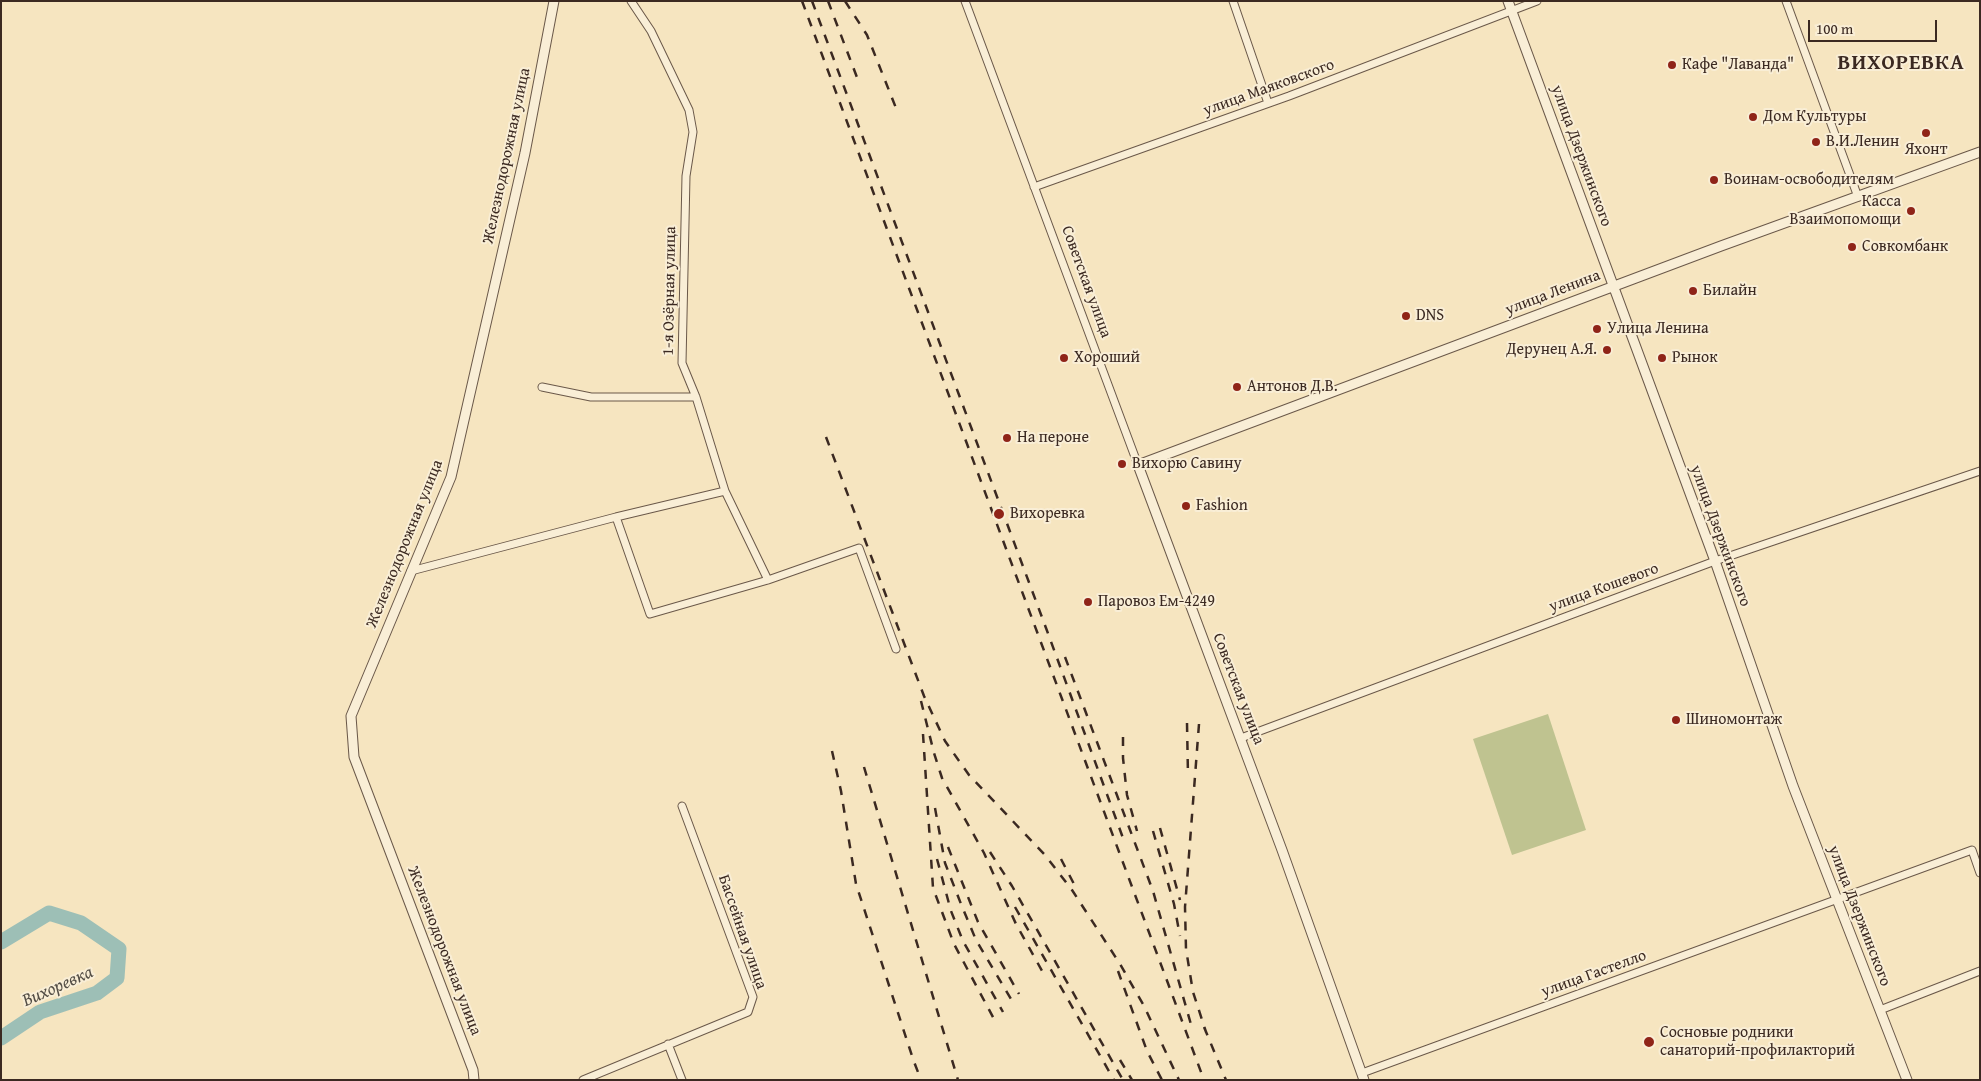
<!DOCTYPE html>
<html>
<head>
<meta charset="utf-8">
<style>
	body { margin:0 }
	#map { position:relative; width:1981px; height:1081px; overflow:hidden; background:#f6e5c0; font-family:"Gentium Book Plus",serif }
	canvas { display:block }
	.frame { position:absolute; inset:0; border:2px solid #3b2921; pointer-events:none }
	.scale { position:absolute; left:1808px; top:20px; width:129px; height:22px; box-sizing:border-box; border:2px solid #3b2921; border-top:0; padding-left:6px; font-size:15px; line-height:18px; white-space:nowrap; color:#3b2921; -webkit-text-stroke:4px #f9eed6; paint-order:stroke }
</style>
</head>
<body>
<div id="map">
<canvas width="1981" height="1081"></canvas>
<div class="frame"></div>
<div class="scale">100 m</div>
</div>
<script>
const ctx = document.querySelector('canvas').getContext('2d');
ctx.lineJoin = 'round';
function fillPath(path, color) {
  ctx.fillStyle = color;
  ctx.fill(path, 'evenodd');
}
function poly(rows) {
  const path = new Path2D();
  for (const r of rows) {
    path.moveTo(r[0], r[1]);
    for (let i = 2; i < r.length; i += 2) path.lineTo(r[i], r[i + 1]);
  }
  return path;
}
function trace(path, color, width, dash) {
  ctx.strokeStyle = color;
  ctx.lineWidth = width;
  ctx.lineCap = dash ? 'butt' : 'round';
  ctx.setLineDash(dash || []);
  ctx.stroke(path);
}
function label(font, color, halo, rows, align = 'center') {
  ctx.font = font + ' "Gentium Book Plus",serif';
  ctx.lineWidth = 4;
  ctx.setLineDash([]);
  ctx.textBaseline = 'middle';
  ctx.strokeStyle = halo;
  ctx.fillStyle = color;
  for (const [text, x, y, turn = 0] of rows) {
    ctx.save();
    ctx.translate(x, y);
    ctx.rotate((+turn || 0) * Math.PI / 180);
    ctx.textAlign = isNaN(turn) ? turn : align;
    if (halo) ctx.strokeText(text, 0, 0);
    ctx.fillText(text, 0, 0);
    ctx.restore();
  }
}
const green = poly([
	[1548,714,1586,830,1512,855,1473,739]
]);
const river = poly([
	[1,942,49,913,81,923,119,949,117,978,97,993,40,1012,1,1038]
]);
const minor = poly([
	[631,1,651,31,689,110,693,132,686,176,682,363,696,397,725,491,768,580],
	[965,1,1138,465],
	[1233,1,1268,103],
	[1786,1,1858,197],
	[1034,187,1289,96,1537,1],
	[542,387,591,397,696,397],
	[616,517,650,614,768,580,859,548,896,649],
	[411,571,616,517,725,491],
	[1241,738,1715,561,1980,471],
	[1880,1010,1980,971],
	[668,1044,682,1080],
	[1362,1073,1972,850,1980,873],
	[583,1080,748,1012,753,997,682,806]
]);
const tertiary = poly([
	[1508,1,1715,561,1793,786,1907,1080],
	[474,1080,473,1070,354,757,351,716,451,477,525,153,554,1],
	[1364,1080,1282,850,1138,465,1721,246,1980,152]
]);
const rail = poly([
	[802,1,1204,1080],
	[812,1,1046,628,1123,838],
	[828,1,858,80],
	[845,1,867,35,896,108],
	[826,437,924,696,945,741,969,775,1045,855,1072,890,1120,964,1144,1006,1179,1080],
	[1065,657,1153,891,1192,1028],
	[921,701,934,753,942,778,984,853,1016,924,1046,978],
	[1187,723,1188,776],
	[1199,724,1185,907,1186,949,1193,992,1206,1032],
	[923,734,933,888,954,944,994,1019],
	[1123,737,1123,758,1127,795,1137,831],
	[832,751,841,791,856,884,913,1059,921,1080],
	[864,767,958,1080],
	[935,808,945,863,961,904,976,940,1014,1004],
	[1160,828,1180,900],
	[1153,831,1174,904,1180,936],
	[948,847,978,922,1019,994],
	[990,852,1012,886,1123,1080],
	[937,859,951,911,963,941,1003,1012],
	[1061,859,1074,884],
	[1015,907,1114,1080],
	[1118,971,1147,1051,1162,1080],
	[1204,1027,1226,1080],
	[1120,1060,1132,1080]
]);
const markers = [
	[1672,65,5,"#8f2418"],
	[1753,117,5,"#8f2418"],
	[1926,133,5,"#8f2418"],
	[1816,142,5,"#8f2418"],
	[1714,180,5,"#8f2418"],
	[1911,211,5,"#8f2418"],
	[1852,247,5,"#8f2418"],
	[1693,291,5,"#8f2418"],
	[1406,316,5,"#8f2418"],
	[1597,329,5,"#8f2418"],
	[1607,350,5,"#8f2418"],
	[1064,358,5,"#8f2418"],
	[1662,358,5,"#8f2418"],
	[1237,387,5,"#8f2418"],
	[1007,438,5,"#8f2418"],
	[1122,464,5,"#8f2418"],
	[1186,506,5,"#8f2418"],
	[999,514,6,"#8f2418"],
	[1088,602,5,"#8f2418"],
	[1676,720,5,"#8f2418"],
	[1649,1042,6,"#8f2418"]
];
const poiNames = [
	["Кафе \"Лаванда\"",1682,65],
	["Дом Культуры",1763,117],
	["В.И.Ленин",1826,142],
	["Яхонт",1926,150,"center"],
	["Воинам-освободителям",1724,180],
	["Касса",1901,202,"right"],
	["Взаимопомощи",1901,220,"right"],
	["Совкомбанк",1862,247],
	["Билайн",1703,291],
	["DNS",1416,316],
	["Улица Ленина",1607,329],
	["Дерунец А.Я.",1597,350,"right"],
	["Хороший",1074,358],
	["Рынок",1672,358],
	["Антонов Д.В.",1247,387],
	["На пероне",1017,438],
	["Вихорю Савину",1132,464],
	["Fashion",1196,506],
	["Вихоревка",1010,514],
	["Паровоз Ем-4249",1098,602],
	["Шиномонтаж",1686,720],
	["Сосновые родники",1660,1033],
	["санаторий-профилакторий",1660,1051]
];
const streetNames = [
	["улица Маяковского",1269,88,-20],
	["Железнодорожная улица",507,156,-78],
	["улица Дзержинского",1581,156,70],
	["Советская улица",1086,282,70],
	["1-я Озёрная улица",670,291,-89],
	["улица Ленина",1553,293,-21],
	["улица Дзержинского",1720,536,70],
	["Железнодорожная улица",405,544,-68],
	["улица Кошевого",1604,588,-20],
	["Советская улица",1238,689,69],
	["улица Дзержинского",1859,916,69],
	["Бассейная улица",742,932,71],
	["Железнодорожная улица",444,951,69],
	["улица Гастелло",1594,974,-20]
];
const waterNames = [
	["Вихоревка",58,987,-24]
];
const districtNames = [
	["ВИХОРЕВКА",1901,64]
];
fillPath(green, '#bfc390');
trace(river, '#9dbfb6', 15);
trace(minor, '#6a5849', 9);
trace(tertiary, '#6a5849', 11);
trace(minor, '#f9eed6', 7);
trace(tertiary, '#f9eed6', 9);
trace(rail, '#3b2921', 2.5, [9, 9]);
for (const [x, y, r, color] of markers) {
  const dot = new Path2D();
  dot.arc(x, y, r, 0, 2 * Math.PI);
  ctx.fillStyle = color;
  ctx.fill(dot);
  trace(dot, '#f9eed6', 2);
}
label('16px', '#3b2921', '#f9eed6', poiNames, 'left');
label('16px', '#3b2921', '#f9eed6', streetNames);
label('italic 18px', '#544e46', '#f9eed6', waterNames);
ctx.letterSpacing = '1px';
label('bold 21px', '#3b2921', '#f9eed6', districtNames);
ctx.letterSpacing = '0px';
</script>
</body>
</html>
